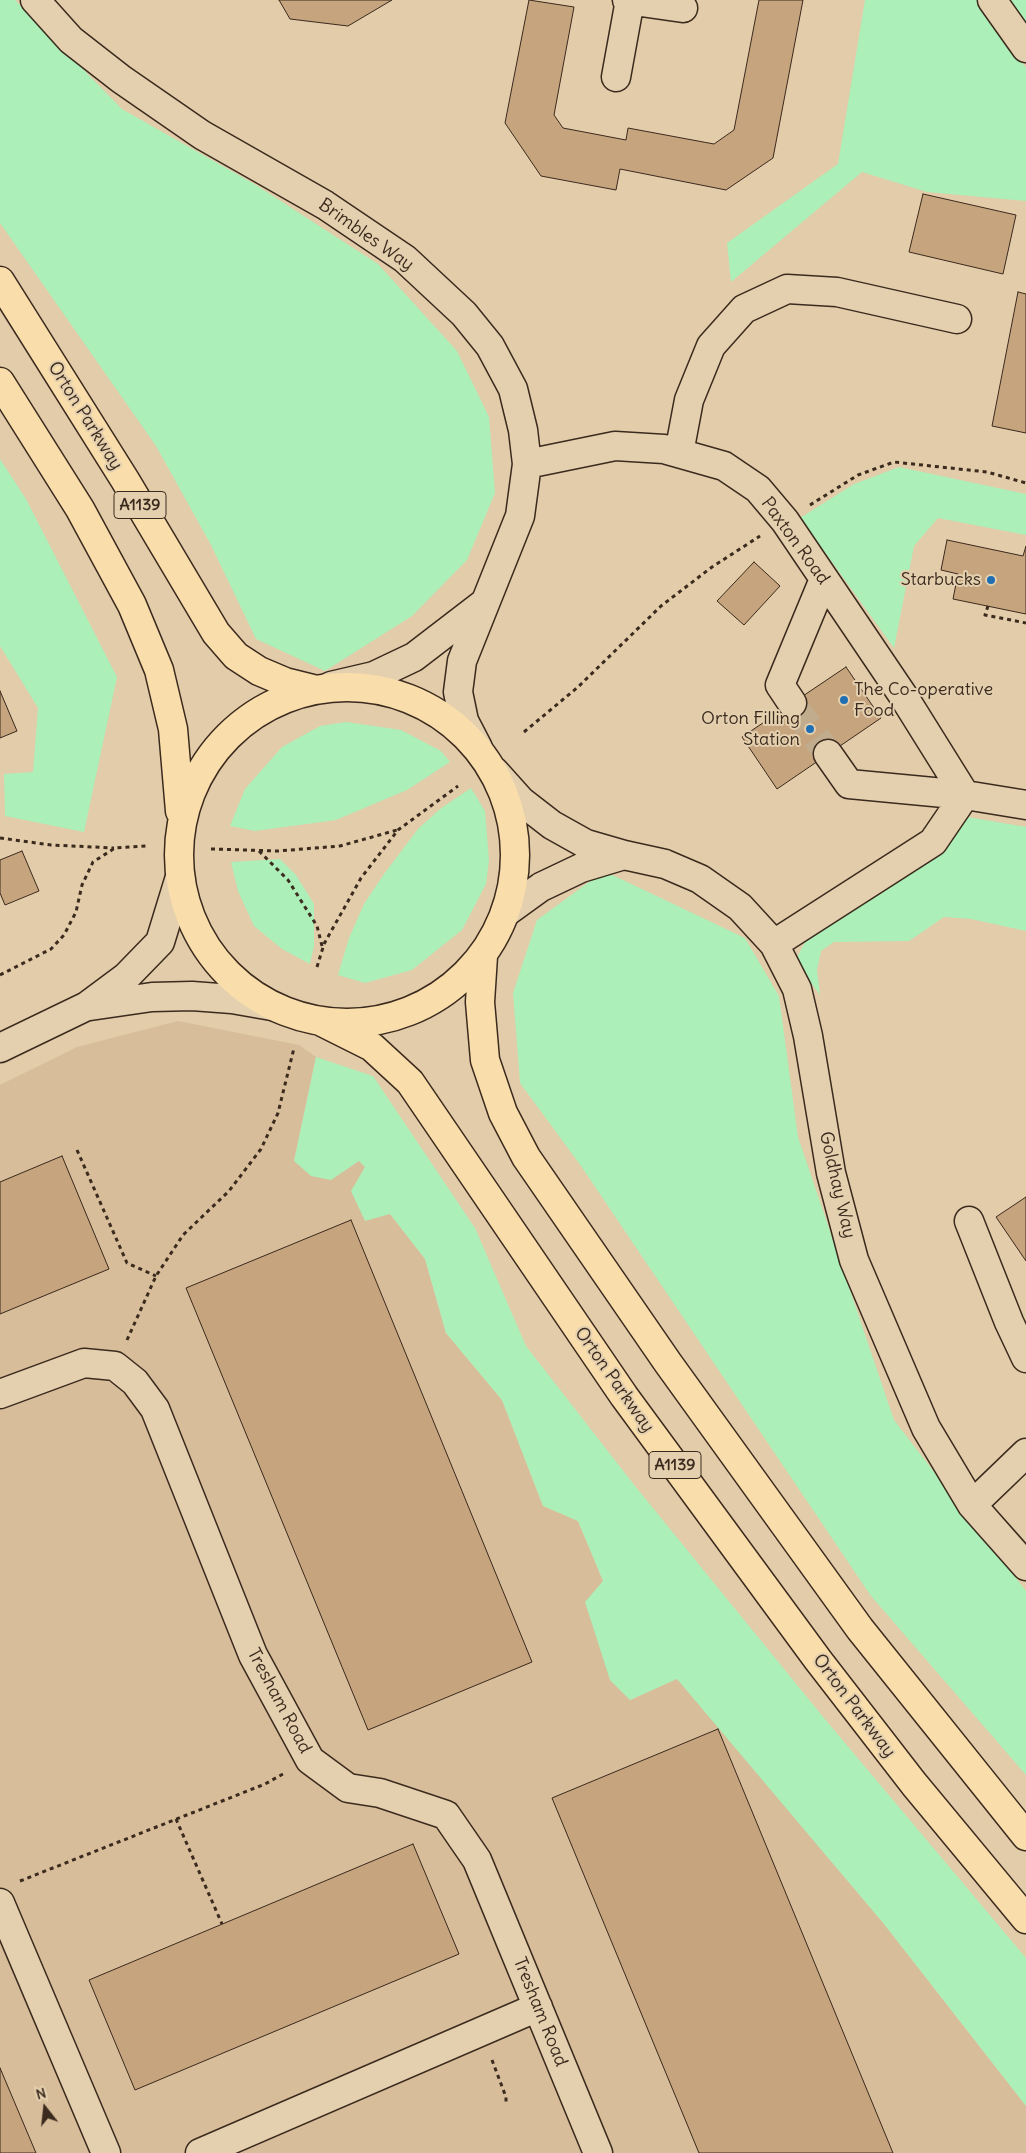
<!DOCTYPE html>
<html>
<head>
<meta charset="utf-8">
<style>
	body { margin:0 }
	#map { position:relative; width:1026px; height:2153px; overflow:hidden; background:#e3cca9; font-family:Delius,sans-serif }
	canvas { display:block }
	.north { position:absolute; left:20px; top:2083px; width:50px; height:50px; -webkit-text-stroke:4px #e4d0af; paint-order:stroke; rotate:344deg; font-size:14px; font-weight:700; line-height:20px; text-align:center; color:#3b2a1e }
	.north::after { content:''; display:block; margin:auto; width:18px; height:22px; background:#3b2a1e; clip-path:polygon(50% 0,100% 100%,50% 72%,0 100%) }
</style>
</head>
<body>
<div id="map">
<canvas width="1026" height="2153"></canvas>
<div class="north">N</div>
</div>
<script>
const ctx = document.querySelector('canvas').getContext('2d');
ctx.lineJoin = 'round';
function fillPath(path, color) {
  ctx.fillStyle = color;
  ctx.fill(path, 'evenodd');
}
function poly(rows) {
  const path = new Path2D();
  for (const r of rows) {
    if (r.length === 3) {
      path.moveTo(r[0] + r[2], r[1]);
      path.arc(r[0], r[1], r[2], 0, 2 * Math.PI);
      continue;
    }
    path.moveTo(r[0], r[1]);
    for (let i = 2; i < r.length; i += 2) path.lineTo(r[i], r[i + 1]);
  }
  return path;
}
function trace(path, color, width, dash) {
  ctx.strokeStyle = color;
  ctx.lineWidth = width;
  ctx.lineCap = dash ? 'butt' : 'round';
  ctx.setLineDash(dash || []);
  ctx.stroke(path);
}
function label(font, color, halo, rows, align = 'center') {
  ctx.font = font + ' Delius,sans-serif';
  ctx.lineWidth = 4;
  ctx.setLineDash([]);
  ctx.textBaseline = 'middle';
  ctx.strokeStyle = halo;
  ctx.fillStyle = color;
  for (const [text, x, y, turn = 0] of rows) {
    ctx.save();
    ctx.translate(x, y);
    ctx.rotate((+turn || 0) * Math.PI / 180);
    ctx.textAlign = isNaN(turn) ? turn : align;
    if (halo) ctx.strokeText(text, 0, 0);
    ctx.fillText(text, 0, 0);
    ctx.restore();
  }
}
const built = poly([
	[178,1021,299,1045,316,1057,294,1161,359,1160,365,1166,390,1214,425,1259,446,1333,502,1400,543,1506,578,1521,603,1581,631,1700,677,1678,884,1924,1026,2106,1026,2153,0,2153,0,1085,77,1047]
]);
const green = poly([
	[0,0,15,0,122,109,256,185,378,264,457,351,489,417,495,493,467,560,412,616,325,671,256,639,211,545,156,446,0,223],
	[865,0,977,0,1026,68,1026,201,927,192,862,172,731,282,727,243,838,164],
	[1005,0,1026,0,1026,30],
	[0,459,26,499,117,677,84,832,5,816,4,774,33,772,38,708,0,646],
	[899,467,1026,494,1026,535,938,518,914,546,894,648,800,518,854,484],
	[346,722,401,730,441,751,450,762,407,790,336,820,255,831,230,826,245,789,282,747,320,726],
	[471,788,485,811,489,860,486,884,462,930,412,970,365,983,338,975,349,938,364,904,384,874,418,829,440,809],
	[962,816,1026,827,1026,931,971,919,944,917,909,941,834,942,821,951,817,970,820,995,795,961,812,929],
	[280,859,296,875,314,904,314,946,310,964,282,949,254,926,238,891,231,862],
	[604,871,745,938,779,996,798,1137,894,1420,1026,1591,1026,1775,871,1596,581,1166,520,1083,513,993,537,920],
	[316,1057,373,1076,475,1228,526,1346,635,1486,824,1718,1026,1958,1026,2106,884,1924,677,1679,630,1700,610,1680,585,1602,603,1581,578,1521,543,1506,502,1400,446,1333,425,1259,390,1214,365,1221,351,1191,365,1167,359,1161,331,1180,311,1176,294,1161]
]);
const building = poly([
	[279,0,392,0,348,26,290,19,279,0],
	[529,0,574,7,554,115,563,128,626,140,628,128,714,144,734,130,759,0,803,0,773,158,726,190,620,169,616,190,541,176,505,123,529,0],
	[923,194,1016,215,1003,274,909,252,923,194],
	[1018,292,1026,294,1026,433,992,426,1018,292],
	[947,540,1023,556,1026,546,1026,614,953,599,958,574,941,570,947,540],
	[754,562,780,586,744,625,717,601,754,562],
	[846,667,881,718,777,789,742,737,846,667],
	[0,691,17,731,0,738,0,691],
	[22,851,39,891,5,905,0,893,0,860,22,851],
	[62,1156,109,1269,0,1314,0,1182,62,1156],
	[1026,1197,1026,1261,996,1217,1026,1197],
	[351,1220,532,1662,368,1730,186,1288,351,1220],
	[718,1729,893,2153,699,2153,552,1798,718,1729],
	[413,1844,459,1954,135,2090,89,1980,413,1844],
	[0,2068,36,2153,0,2153,0,2068]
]);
const minorTunnel = poly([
	[792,703,828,754]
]);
const path = poly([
	[810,505,858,475,894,462,987,472,1026,483],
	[988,606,985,615,1026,623],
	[524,732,578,687,661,606,712,567,760,536],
	[0,838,51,845,114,848],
	[211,849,278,851,340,846,397,830],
	[259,851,288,880,317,926,322,946],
	[317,967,324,944,361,878,398,830,458,786],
	[0,975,51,949,64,935,76,912,82,885,93,862,115,848,146,846],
	[77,1150,127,1263,156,1276],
	[127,1340,156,1276,183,1235,229,1191,261,1149,278,1113,294,1048],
	[176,1819,222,1924],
	[20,1881,265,1784,283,1774],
	[492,2060,506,2097,506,2105]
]);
const minor = poly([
	[35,0,71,40,121,79,202,135,325,205,405,259,464,314,490,346,513,389,523,430,527,464,520,516,462,661,458,692,464,721,478,748],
	[627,0,683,8],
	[992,0,1026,48],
	[616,77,630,0],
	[679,453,689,400,711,346,744,309,787,289,837,292,957,319],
	[527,464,615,446,664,449,724,466,758,489,785,521,902,694,965,795],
	[331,686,374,676,414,657,483,604],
	[792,703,780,685,824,579],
	[828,754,849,784,965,795,1026,805],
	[495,772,521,801,552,825,586,844,624,855,665,864,700,879,740,907,774,944,797,989,808,1036,831,1173,854,1260,926,1428,972,1505,1026,1566],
	[505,913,541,887,581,868,624,855],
	[774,944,933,842,965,795],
	[90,1006,152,997,192,996,232,999,272,1006],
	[0,1048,87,1006,126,977,160,942,179,880],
	[969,1221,1009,1322,1026,1358],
	[0,1394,84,1363,115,1366,135,1382,155,1409,253,1655,310,1760,348,1788,380,1793,446,1815,477,1860,598,2153],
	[972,1505,1026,1453],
	[0,1903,106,2153],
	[200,2153,538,2007]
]);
const major = poly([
	[0,281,125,480,216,633,236,656,259,671,285,682,313,689],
	[0,382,80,509,132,605,159,670,173,729,180,811],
	[347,855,168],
	[483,956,480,1002,485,1060,503,1113,526,1157,668,1363,860,1629,1026,1836],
	[322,1022,372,1047,410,1082,624,1396,818,1660,914,1784,1026,1919]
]);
const markers = [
	[991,580,5,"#1f6fb2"],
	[844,700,5,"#1f6fb2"],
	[810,729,5,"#1f6fb2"]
];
const shields = [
	[140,505,52],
	[675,1465,52]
];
const shieldNames = [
	["A1139",140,505],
	["A1139",675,1465]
];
const streetNames = [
	["Brimbles Way",366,235,35],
	["Orton Parkway",85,416,58],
	["Paxton Road",795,541,54],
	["Goldhay Way",837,1185,77],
	["Orton Parkway",614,1380,55],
	["Tresham Road",279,1701,62],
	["Orton Parkway",854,1706,53],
	["Tresham Road",540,2012,68]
];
const poiNames = [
	["Starbucks",981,580],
	["The Co-operative",854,690,"left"],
	["Food",854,711,"left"],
	["Orton Filling",800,719],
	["Station",800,740]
];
fillPath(built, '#d7bd99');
fillPath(green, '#acefb9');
fillPath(building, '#c5a47e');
trace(building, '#3b2a1e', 1);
trace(minorTunnel, '#c1ac8d', 28, [28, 14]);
trace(minor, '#3b2a1e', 31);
trace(major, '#3b2a1e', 31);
trace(path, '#3b2a1e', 3, [4, 4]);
trace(minor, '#e4d0af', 28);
trace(major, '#f9deab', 28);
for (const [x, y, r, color] of markers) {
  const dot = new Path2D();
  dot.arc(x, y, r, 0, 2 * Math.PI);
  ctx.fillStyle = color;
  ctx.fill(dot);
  trace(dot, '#e4d0af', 2);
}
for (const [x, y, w] of shields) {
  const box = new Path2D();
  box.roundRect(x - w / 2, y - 13.5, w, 27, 4);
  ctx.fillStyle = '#e4d0af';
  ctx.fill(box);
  trace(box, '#3b2a1e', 1);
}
label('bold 16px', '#3b2a1e', null, shieldNames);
label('18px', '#3b2a1e', '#e4d0af', streetNames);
label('18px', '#3b2a1e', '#e4d0af', poiNames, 'right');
</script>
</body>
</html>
